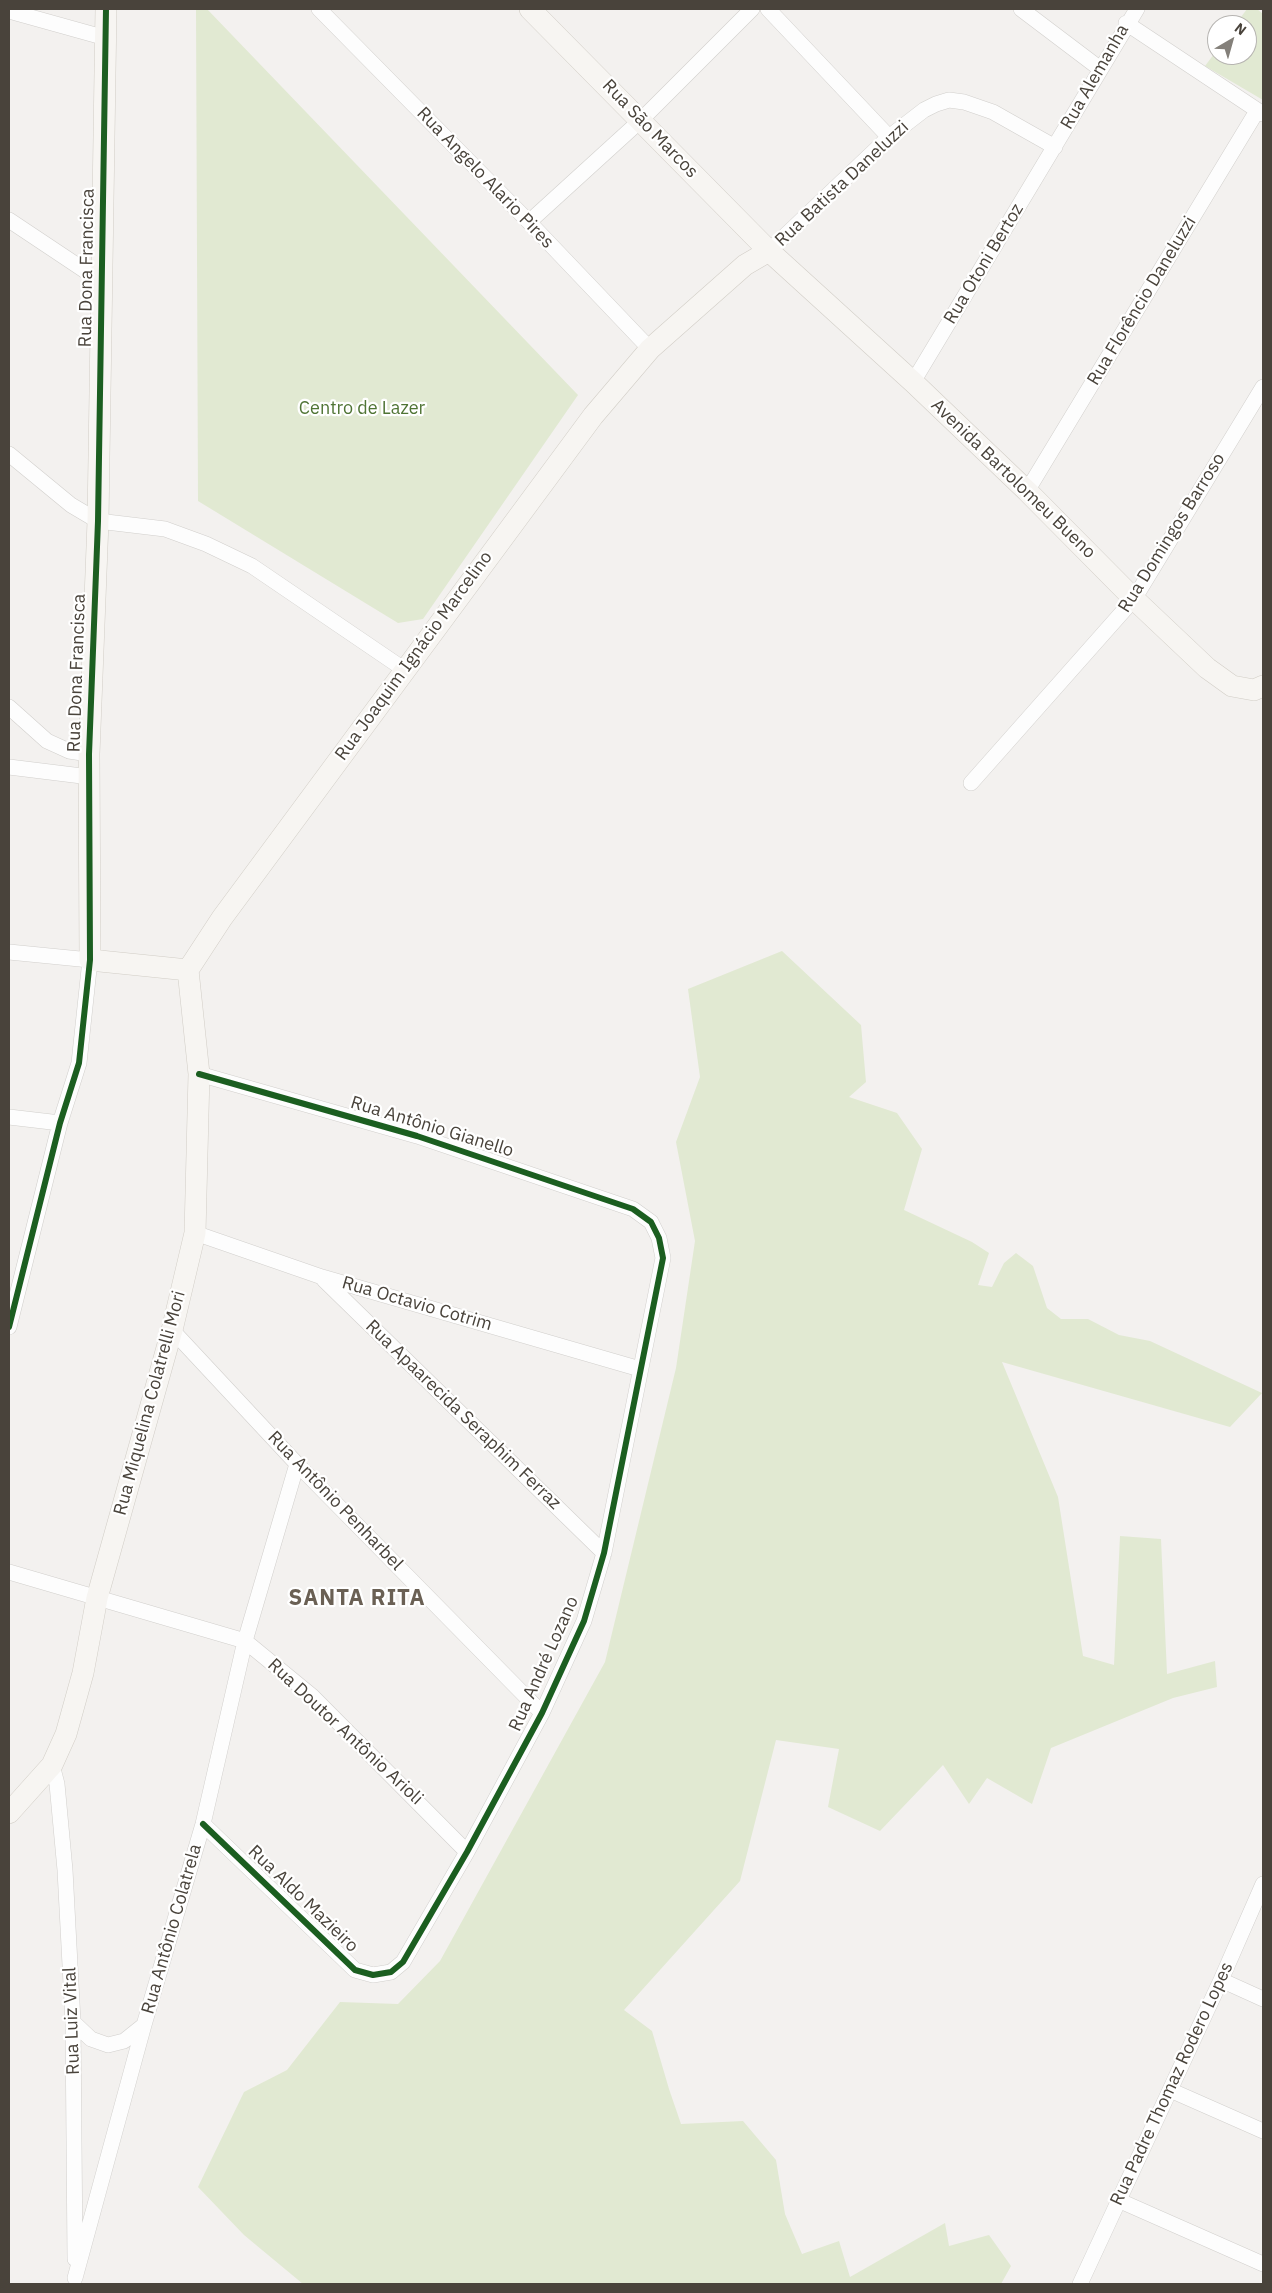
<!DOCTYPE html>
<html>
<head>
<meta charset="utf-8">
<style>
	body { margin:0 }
	#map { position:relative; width:1272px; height:2293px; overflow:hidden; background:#f3f1ef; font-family:"IBM Plex Sans",sans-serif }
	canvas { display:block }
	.frame { position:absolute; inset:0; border:10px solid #49433b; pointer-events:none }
	.north { position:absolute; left:1207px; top:15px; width:50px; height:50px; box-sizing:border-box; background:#fff; border:1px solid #b6b4b1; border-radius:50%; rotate:38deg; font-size:14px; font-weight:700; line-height:20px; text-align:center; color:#49433b }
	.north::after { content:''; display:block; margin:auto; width:18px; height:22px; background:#84807a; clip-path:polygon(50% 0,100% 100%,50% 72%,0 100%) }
</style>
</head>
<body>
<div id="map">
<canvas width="1272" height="2293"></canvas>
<div class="frame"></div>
<div class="north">N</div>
</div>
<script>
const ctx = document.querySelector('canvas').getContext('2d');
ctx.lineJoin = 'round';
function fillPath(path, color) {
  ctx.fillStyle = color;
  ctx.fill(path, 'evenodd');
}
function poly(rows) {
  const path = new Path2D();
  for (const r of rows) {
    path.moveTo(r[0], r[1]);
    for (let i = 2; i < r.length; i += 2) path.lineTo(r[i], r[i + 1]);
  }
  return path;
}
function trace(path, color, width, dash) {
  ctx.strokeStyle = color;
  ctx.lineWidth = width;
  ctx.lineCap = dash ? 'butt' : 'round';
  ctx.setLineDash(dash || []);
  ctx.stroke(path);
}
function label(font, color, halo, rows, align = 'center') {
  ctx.font = font + ' "IBM Plex Sans",sans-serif';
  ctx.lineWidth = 4.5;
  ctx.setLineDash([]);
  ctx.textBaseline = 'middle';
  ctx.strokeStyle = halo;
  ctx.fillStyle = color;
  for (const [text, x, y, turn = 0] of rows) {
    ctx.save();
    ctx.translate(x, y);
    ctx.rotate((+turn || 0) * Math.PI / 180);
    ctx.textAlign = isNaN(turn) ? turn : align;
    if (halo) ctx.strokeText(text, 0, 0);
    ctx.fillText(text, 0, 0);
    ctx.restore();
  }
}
const green = poly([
	[196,9,207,9,578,395,423,619,398,623,198,501],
	[1247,9,1257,9,1263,14,1263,100,1205,66,1217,50,1217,55,1247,55,1247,25,1235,25],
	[782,951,861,1025,866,1082,849,1097,897,1113,922,1149,904,1210,972,1242,989,1253,978,1285,992,1287,1004,1263,1016,1253,1033,1266,1047,1308,1061,1319,1088,1319,1119,1335,1150,1341,1262,1393,1230,1427,1002,1362,1058,1497,1083,1656,1114,1665,1120,1536,1161,1539,1167,1674,1215,1661,1217,1687,1173,1698,1051,1748,1032,1804,987,1778,969,1804,943,1765,880,1831,828,1807,839,1749,776,1740,740,1881,624,2010,652,2031,669,2089,681,2124,743,2121,776,2160,785,2214,802,2254,839,2241,850,2277,945,2223,949,2246,989,2235,1011,2266,1001,2284,303,2284,244,2235,198,2187,244,2092,287,2070,340,2002,398,2004,440,1961,605,1662,676,1368,695,1241,676,1142,700,1077,688,989]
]);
const street = poly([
	[319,9,529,222,650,349],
	[768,9,889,137],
	[1021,9,1099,68],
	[9,11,106,38],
	[1126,23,1263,114],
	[9,220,102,282],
	[529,222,641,120,752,9],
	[769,251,889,137,924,110,936,104,949,100,964,102,993,112,1055,147],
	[913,382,1137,9],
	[9,454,71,505,98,521,165,529,206,544,252,566,405,670],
	[1027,491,1257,111],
	[9,707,47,741,69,751,89,754],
	[9,767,90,777],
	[971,783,1134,599,1263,387],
	[9,952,90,960,79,1063,60,1123,9,1327],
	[199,1074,417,1136,633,1209,651,1222,659,1238,663,1258,604,1553,584,1621,542,1713,467,1852,403,1962,391,1972,373,1975,355,1970,203,1824],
	[9,1117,60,1123],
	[195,1233,322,1277,640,1369],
	[324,1280,604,1553],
	[172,1330,297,1464,542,1713],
	[9,1572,245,1641,312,1696,467,1852],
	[52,1765,57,1784,65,1870,73,2022,75,2259],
	[1221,1980,1263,1999],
	[73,2022,91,2039,108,2045,124,2041,144,2025],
	[1170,2090,1263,2131],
	[1118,2200,1263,2264],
	[75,2278,144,2025,203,1824,245,1641,297,1464],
	[1080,2284,1221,1980,1263,1884]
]);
const secondary = poly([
	[106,9,98,521,89,754,90,960,188,970],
	[530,9,769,251,913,382,1027,491,1134,599,1207,668,1232,686,1254,690,1263,686],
	[188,970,222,918,593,416,650,349,745,265,769,251],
	[9,1813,52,1765,66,1734,83,1673,97,1598,172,1330,195,1233,199,1074,188,970]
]);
const cycleway = poly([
	[199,1074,417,1136,633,1209,651,1222,659,1238,663,1258,604,1553,584,1621,542,1713,467,1852,403,1962,391,1972,373,1975,355,1970,203,1824],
	[9,1327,60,1123,79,1063,90,960,89,754,98,521,106,9]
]);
const streetNames = [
	["Rua Alemanha",1095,77,-60],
	["Rua São Marcos",650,129,46],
	["Rua Angelo Alario Pires",485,178,46],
	["Rua Batista Daneluzzi",842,184,-43],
	["Rua Otoni Bertoz",984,264,-59],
	["Rua Dona Francisca",87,268,-89],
	["Rua Florêncio Daneluzzi",1142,301,-59],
	["Avenida Bartolomeu Bueno",1013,479,44],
	["Rua Domingos Barroso",1172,533,-58],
	["Rua Joaquim Ignácio Marcelino",414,656,-54],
	["Rua Dona Francisca",77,673,-88],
	["Rua Antônio Gianello",432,1127,17],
	["Rua Octavio Cotrim",417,1304,16],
	["Rua Miquelina Colatrelli Mori",150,1403,-75],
	["Rua Apaarecida Seraphim Ferraz",463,1415,44],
	["Rua Antônio Penharbel",335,1501,46],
	["Rua André Lozano",544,1664,-66],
	["Rua Doutor Antônio Arioli",345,1732,43],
	["Rua Aldo Mazieiro",303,1899,44],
	["Rua Antônio Colatrela",172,1929,-74],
	["Rua Luiz Vital",72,2021,-92],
	["Rua Padre Thomaz Rodero Lopes",1172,2084,-65]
];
const parkNames = [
	["Centro de Lazer",362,409]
];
const districtNames = [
	["SANTA RITA",357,1599]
];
fillPath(green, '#e1e9d2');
trace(street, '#d1cfcc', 16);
trace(secondary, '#d1cdc6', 22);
trace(street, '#fdfdfd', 15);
trace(secondary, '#f7f5f2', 21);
trace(cycleway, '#1b5e20', 6);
label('18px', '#49433b', '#fff', streetNames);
label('18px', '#4f7434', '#fff', parkNames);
ctx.letterSpacing = '1px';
label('bold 22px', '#6a6054', '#fff', districtNames);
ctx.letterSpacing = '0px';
</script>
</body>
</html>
